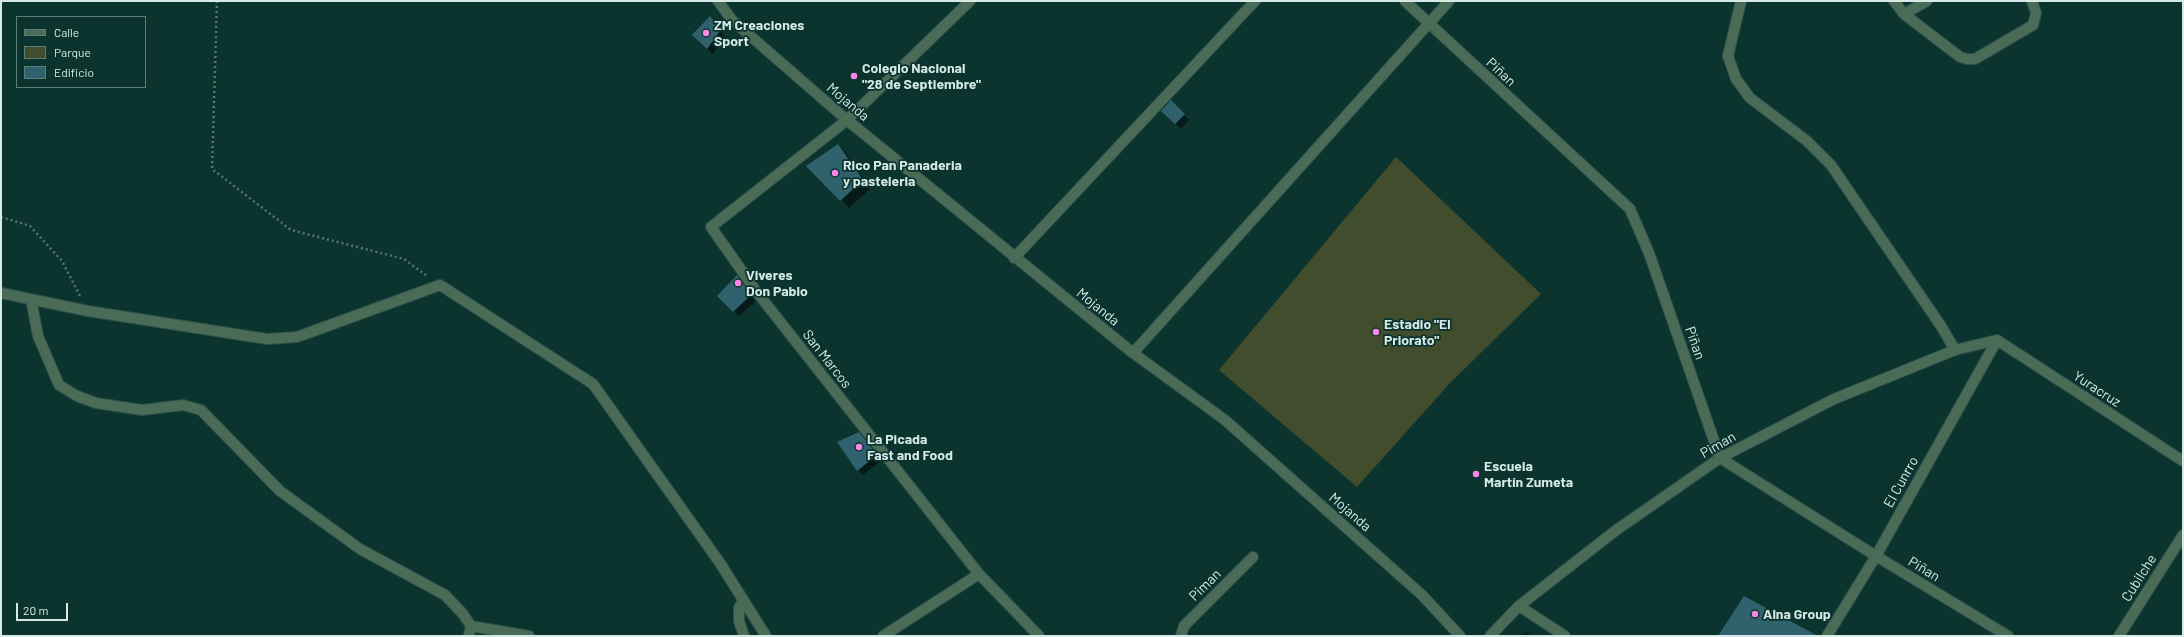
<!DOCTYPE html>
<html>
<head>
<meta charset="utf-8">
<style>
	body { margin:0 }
	#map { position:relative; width:2184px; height:637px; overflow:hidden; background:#0c342f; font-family:Barlow,sans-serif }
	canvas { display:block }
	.frame { position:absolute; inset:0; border:2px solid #d5eae6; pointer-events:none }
	.legend { position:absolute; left:16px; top:16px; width:130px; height:72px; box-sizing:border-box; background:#0c342f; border:1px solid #5c7d78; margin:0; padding:5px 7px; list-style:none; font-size:12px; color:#d5eae6 }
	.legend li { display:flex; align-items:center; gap:8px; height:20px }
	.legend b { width:20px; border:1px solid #5c7d78 }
	.scale { position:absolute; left:16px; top:603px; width:52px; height:18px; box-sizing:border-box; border:2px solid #d5eae6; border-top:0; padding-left:5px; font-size:12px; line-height:14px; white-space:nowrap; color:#d5eae6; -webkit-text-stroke:3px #0c342f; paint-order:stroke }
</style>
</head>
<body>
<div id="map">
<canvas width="2184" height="637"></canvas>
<div class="frame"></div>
<ul class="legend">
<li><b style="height:5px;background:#4a6b55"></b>Calle</li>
<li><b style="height:11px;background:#424d2e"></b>Parque</li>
<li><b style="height:11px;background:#30626e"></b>Edificio</li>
</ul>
<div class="scale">20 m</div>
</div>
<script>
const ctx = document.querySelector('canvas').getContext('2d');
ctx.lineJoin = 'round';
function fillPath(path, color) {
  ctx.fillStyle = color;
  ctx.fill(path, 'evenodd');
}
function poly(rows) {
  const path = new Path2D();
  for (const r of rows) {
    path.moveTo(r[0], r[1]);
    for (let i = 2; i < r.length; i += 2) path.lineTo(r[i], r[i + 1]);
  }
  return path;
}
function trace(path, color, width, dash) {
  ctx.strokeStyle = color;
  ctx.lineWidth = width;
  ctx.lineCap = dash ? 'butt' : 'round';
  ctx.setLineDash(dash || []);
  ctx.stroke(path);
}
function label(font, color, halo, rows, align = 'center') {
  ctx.font = font + ' Barlow,sans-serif';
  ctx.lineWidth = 3.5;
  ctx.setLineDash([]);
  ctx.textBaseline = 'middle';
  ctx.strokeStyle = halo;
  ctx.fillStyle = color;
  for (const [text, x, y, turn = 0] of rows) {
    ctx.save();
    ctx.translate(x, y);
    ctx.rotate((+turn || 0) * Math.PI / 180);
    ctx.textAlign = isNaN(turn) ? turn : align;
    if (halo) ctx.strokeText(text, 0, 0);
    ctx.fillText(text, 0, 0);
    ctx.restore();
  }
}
const green = poly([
	[1396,157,1541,294,1450,383,1357,487,1219,370]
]);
const shadow = poly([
	[710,18,725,37,713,54,698,41],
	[1171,102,1189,120,1181,129,1162,111],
	[838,145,846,153,870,189,849,208,807,166],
	[737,277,756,301,739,316,718,296],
	[864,439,881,461,863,475,858,470],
	[1526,632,1532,636,1521,636]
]);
const building = poly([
	[710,16,720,31,707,49,692,35],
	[1171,100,1185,114,1175,124,1161,111],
	[838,144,863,180,840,201,806,166],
	[737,275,751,295,733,312,717,296],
	[859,432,877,455,857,471,837,442],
	[1744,596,1818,636,1718,636]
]);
const path = poly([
	[217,1,212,169,291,230,404,259,427,276],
	[1,217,30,226,62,261,80,296]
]);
const service = poly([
	[1741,1,1728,56,1736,79,1750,98,1807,141,1831,165,1941,326,1955,350],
	[1894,1,1904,14,1960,57,1967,59,1975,59,2033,25,2036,13,2032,1],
	[1904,14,1927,1]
]);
const minor = poly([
	[718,1,732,20,847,120,1133,353,1225,420,1422,595,1460,636],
	[970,1,847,120,711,227,756,291,979,574,1039,636],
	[1405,1,1630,209,1649,253,1720,458,1876,556,2008,636],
	[1014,258,1255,1],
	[1,293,88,311,267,339,297,337,440,285,593,384,720,563,766,636],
	[31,299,38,336,59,385,77,396,96,403,142,410,183,405,201,410,280,491,360,549,445,595,463,614,471,626,469,636],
	[1997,340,2183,461],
	[1133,353,1449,1],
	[743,600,739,608,739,621,744,636],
	[1519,606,1565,636],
	[471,626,529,636],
	[883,636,979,574],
	[1181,636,1184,626,1253,557],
	[1490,636,1519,606,1615,531,1720,458,1834,399,1955,350,1997,340],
	[1827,636,1876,556,1997,340],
	[2119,636,2183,535]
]);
const markers = [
	[706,33,4,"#fb87e5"],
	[854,76,4,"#fb87e5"],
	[835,173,4,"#fb87e5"],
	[738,283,4,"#fb87e5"],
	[1376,332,4,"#fb87e5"],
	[859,447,4,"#fb87e5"],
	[1476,474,4,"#fb87e5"],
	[1755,614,4,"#fb87e5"]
];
const poiNames = [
	["ZM Creaciones",714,25],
	["Sport",714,41],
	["Colegio Nacional",862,68],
	["\"28 de Septiembre\"",862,84],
	["Rico Pan Panaderia",843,165],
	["y pasteleria",843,181],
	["Viveres",746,275],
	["Don Pablo",746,291],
	["Estadio \"El",1384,324],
	["Priorato\"",1384,340],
	["La Picada",867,439],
	["Fast and Food",867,455],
	["Escuela",1484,466],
	["Martín Zumeta",1484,482],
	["Alna Group",1763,614]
];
const streetNames = [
	["Piñan",1501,72,43],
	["Mojanda",848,102,40],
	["Mojanda",1098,307,39],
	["Piñan",1695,343,71],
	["San Marcos",827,359,52],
	["Yuracruz",2097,389,33],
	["Piman",1718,445,-30],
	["El Cunrro",1901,482,-61],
	["Mojanda",1350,512,41],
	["Piñan",1924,569,31],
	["Cubilche",2139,578,-58],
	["Piman",1205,585,-45]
];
fillPath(green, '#424d2e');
fillPath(shadow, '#0007');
fillPath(building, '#30626e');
trace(service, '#2c514c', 12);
trace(minor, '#2c514c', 12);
trace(path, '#557671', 2.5, [2, 3]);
trace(service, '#4a6b55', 10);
trace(minor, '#4a6b55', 10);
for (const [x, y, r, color] of markers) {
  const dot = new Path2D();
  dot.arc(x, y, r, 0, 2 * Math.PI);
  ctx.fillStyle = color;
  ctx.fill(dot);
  trace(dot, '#0c342f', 1.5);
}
label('bold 14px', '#d5eae6', '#0c342f', poiNames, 'left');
label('14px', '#d5eae6', '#0c342f', streetNames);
</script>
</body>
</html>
